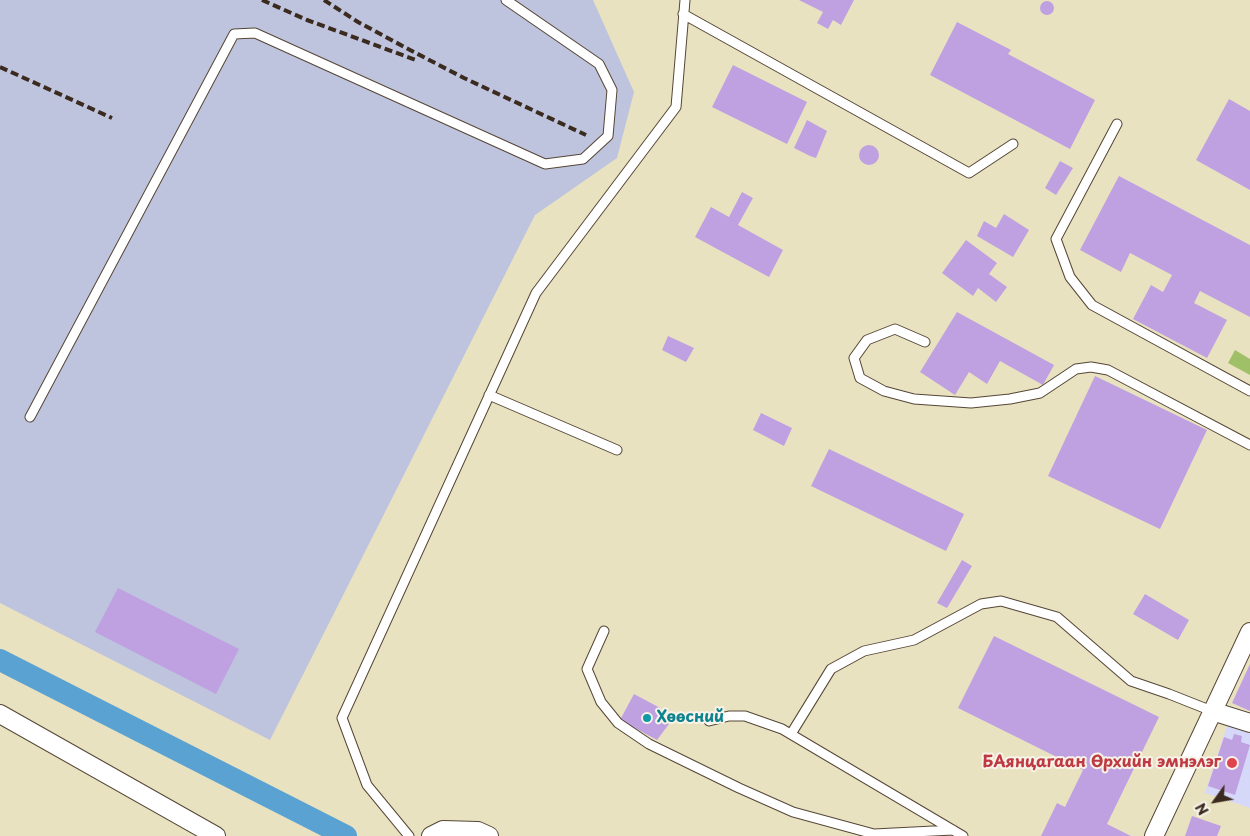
<!DOCTYPE html>
<html>
<head>
<meta charset="utf-8">
<style>
	body { margin:0 }
	#map { position:relative; width:1250px; height:836px; overflow:hidden; background:#e9e2c1; font-family:"Playpen Sans",sans-serif }
	canvas { display:block }
	.north { position:absolute; left:1190px; top:776px; width:50px; height:50px; -webkit-text-stroke:4px #f7f3e8; paint-order:stroke; rotate:238deg; font-size:14px; font-weight:700; line-height:20px; text-align:center; color:#3b2a1e }
	.north::after { content:''; display:block; margin:auto; width:18px; height:22px; background:#3b2a1e; clip-path:polygon(50% 0,100% 100%,50% 72%,0 100%) }
</style>
</head>
<body>
<div id="map">
<canvas width="1250" height="836"></canvas>
<div class="north">N</div>
</div>
<script>
const ctx = document.querySelector('canvas').getContext('2d');
ctx.lineJoin = 'round';
function fillPath(path, color) {
  ctx.fillStyle = color;
  ctx.fill(path, 'evenodd');
}
function poly(rows) {
  const path = new Path2D();
  for (const r of rows) {
    if (r.length === 3) {
      path.moveTo(r[0] + r[2], r[1]);
      path.arc(r[0], r[1], r[2], 0, 2 * Math.PI);
      continue;
    }
    path.moveTo(r[0], r[1]);
    for (let i = 2; i < r.length; i += 2) path.lineTo(r[i], r[i + 1]);
  }
  return path;
}
function trace(path, color, width, dash) {
  ctx.strokeStyle = color;
  ctx.lineWidth = width;
  ctx.lineCap = dash ? 'butt' : 'round';
  ctx.setLineDash(dash || []);
  ctx.stroke(path);
}
function label(font, color, halo, rows, align = 'center') {
  ctx.font = font + ' "Playpen Sans",sans-serif';
  ctx.lineWidth = 4;
  ctx.setLineDash([]);
  ctx.textBaseline = 'middle';
  ctx.strokeStyle = halo;
  ctx.fillStyle = color;
  for (const [text, x, y, turn = 0] of rows) {
    ctx.save();
    ctx.translate(x, y);
    ctx.rotate((+turn || 0) * Math.PI / 180);
    ctx.textAlign = isNaN(turn) ? turn : align;
    if (halo) ctx.strokeText(text, 0, 0);
    ctx.fillText(text, 0, 0);
    ctx.restore();
  }
}
const built = poly([
	[1227,726,1250,733,1250,808,1205,793]
]);
const industrial = poly([
	[0,0,593,0,634,92,617,158,535,215,270,740,0,603]
]);
const green = poly([
	[1235,350,1250,359,1250,375,1228,363]
]);
const canal = poly([
	[0,660,346,836]
]);
const building = poly([
	[799,0,854,0,841,25,833,20,828,29,817,23,823,12],
	[1047,8,7],
	[957,22,1011,50,1008,54,1095,100,1070,149,930,75],
	[733,65,807,102,787,144,712,107],
	[1229,99,1250,111,1250,190,1196,160],
	[807,120,827,131,816,158,810,156,794,148],
	[869,155,10],
	[1060,161,1073,168,1056,195,1045,188],
	[1119,176,1250,245,1250,317,1200,291,1194,303,1227,320,1207,358,1133,319,1151,285,1163,292,1172,275,1130,253,1121,272,1080,250],
	[742,192,753,198,738,225,783,250,769,277,695,237,711,207,729,217],
	[1004,214,1029,230,1013,257,977,236,984,221,996,228],
	[966,240,997,263,989,274,1007,287,996,302,978,288,973,296,942,273],
	[957,312,1054,365,1043,385,1000,361,987,384,969,372,955,395,920,372],
	[668,336,694,348,686,362,662,350],
	[1095,376,1207,430,1160,529,1048,476],
	[761,413,792,428,784,446,753,430],
	[829,449,964,514,946,551,811,486],
	[962,560,972,566,947,608,937,603],
	[118,588,239,649,216,694,95,632],
	[1145,594,1189,620,1178,640,1133,614],
	[994,636,1159,717,1107,824,1131,836,1041,836,1057,803,1065,807,1083,770,958,708],
	[1250,664,1250,711,1232,703],
	[634,694,675,716,657,740,620,720],
	[1234,734,1242,736,1241,742,1250,745,1235,795,1208,786,1224,737,1232,740],
	[1192,816,1221,826,1217,836,1185,836]
]);
const service = poly([
	[683,14,969,173,1013,144],
	[1117,124,1056,239,1070,277,1092,305,1250,391],
	[925,342,895,329,867,340,854,358,860,378,884,391,914,399,971,403,1010,399,1040,393,1076,369,1091,367,1108,370,1250,445],
	[489,395,617,450],
	[30,417,234,34,255,33,545,164,583,159,608,136,612,90,599,64,506,0],
	[604,631,587,669,601,702,618,723,649,744,739,788,793,812,874,834,953,830],
	[709,721,729,716,745,716,782,729,963,836],
	[791,734,831,669,864,651,914,640,981,604,1001,601,1057,617,1131,681,1169,694,1212,711],
	[409,836,367,785,342,718,536,293,676,107,685,0]
]);
const minor = poly([
	[1212,711,1250,723],
	[0,714,216,836],
	[431,836,443,830,478,831,489,836],
	[1154,836,1250,632]
]);
const rail = poly([
	[262,0,307,20,416,60],
	[324,0,358,22,410,50,464,78,586,135],
	[0,67,112,118]
]);
const markers = [
	[647,718,5,"#0f9aa8"],
	[1232,763,6,"#e0444e"]
];
const cultureNames = [
	["Хөөсний",657,718]
];
const healthNames = [
	["БАянцагаан Өрхийн эмнэлэг",1221,763]
];
fillPath(built, '#d6d8f9');
fillPath(industrial, '#bec3de');
fillPath(green, '#a0c068');
trace(canal, '#5aa2d1', 22);
fillPath(building, '#bfa1e1');
trace(service, '#554636', 11);
trace(minor, '#554636', 20);
trace(service, '#fff', 9);
trace(minor, '#fff', 18);
trace(rail, '#3b2a1e', 4, [8, 4]);
for (const [x, y, r, color] of markers) {
  const dot = new Path2D();
  dot.arc(x, y, r, 0, 2 * Math.PI);
  ctx.fillStyle = color;
  ctx.fill(dot);
  trace(dot, '#f7f3e8', 2);
}
label('bold 16px', '#0d838f', '#f7f3e8', cultureNames, 'left');
label('bold 16px', '#be3a42', '#f7f3e8', healthNames, 'right');
</script>
</body>
</html>
